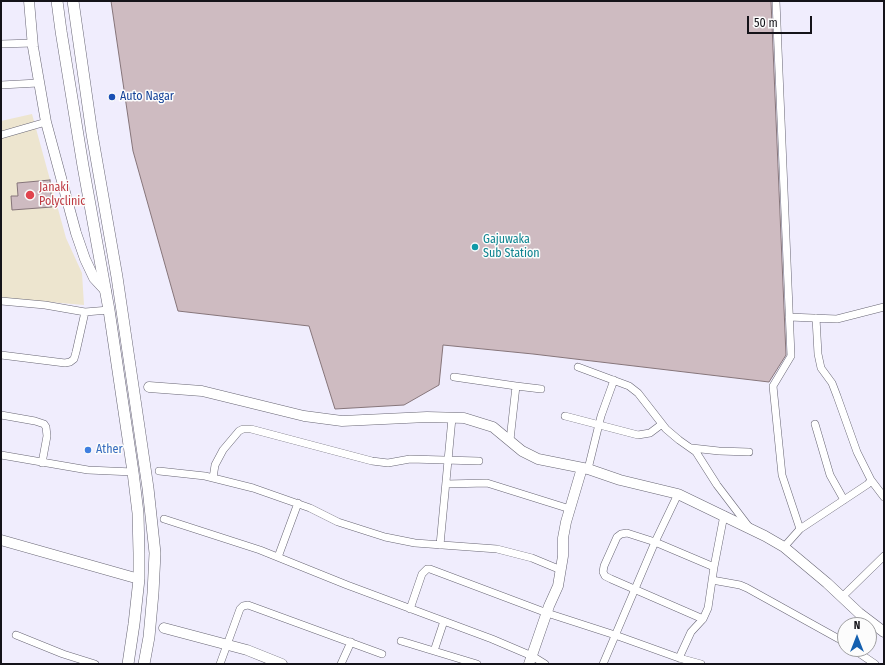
<!DOCTYPE html>
<html>
<head>
<meta charset="utf-8">
<style>
	body { margin:0 }
	#map { position:relative; width:885px; height:665px; overflow:hidden; background:#f0edfd; font-family:"Fira Sans Condensed",sans-serif }
	canvas { display:block }
	.frame { position:absolute; inset:0; border:2px solid #141319; pointer-events:none }
	.north { position:absolute; left:837px; top:617px; width:40px; height:40px; box-sizing:border-box; background:#fcfcfc; border:1px solid #9f9fa1; border-radius:50%; rotate:0deg; font-size:11px; font-weight:700; line-height:16px; text-align:center; color:#141319 }
	.north::after { content:''; display:block; margin:auto; width:14px; height:18px; background:#1560af; clip-path:polygon(50% 0,100% 100%,50% 72%,0 100%) }
	.scale { position:absolute; left:747px; top:16px; width:65px; height:18px; box-sizing:border-box; border:2px solid #141319; border-top:0; padding-left:5px; font-size:12px; line-height:14px; white-space:nowrap; color:#141319; -webkit-text-stroke:3px #fcfcfc; paint-order:stroke }
</style>
</head>
<body>
<div id="map">
<canvas width="885" height="665"></canvas>
<div class="frame"></div>
<div class="north">N</div>
<div class="scale">50 m</div>
</div>
<script>
const ctx = document.querySelector('canvas').getContext('2d');
ctx.lineJoin = 'round';
function fillPath(path, color) {
  ctx.fillStyle = color;
  ctx.fill(path, 'evenodd');
}
function poly(rows) {
  const path = new Path2D();
  for (const r of rows) {
    path.moveTo(r[0], r[1]);
    for (let i = 2; i < r.length; i += 2) path.lineTo(r[i], r[i + 1]);
  }
  return path;
}
function trace(path, color, width, dash) {
  ctx.strokeStyle = color;
  ctx.lineWidth = width;
  ctx.lineCap = dash ? 'butt' : 'round';
  ctx.setLineDash(dash || []);
  ctx.stroke(path);
}
function label(font, color, halo, rows, align = 'center') {
  ctx.font = font + ' "Fira Sans Condensed",sans-serif';
  ctx.lineWidth = 3;
  ctx.setLineDash([]);
  ctx.textBaseline = 'middle';
  ctx.strokeStyle = halo;
  ctx.fillStyle = color;
  for (const [text, x, y, turn = 0] of rows) {
    ctx.save();
    ctx.translate(x, y);
    ctx.rotate((+turn || 0) * Math.PI / 180);
    ctx.textAlign = isNaN(turn) ? turn : align;
    if (halo) ctx.strokeText(text, 0, 0);
    ctx.fillText(text, 0, 0);
    ctx.restore();
  }
}
const industrial = poly([
	[32,114,66,238,82,273,84,305,1,298,1,121]
]);
const building = poly([
	[111,1,771,1,786,355,769,382,533,354,443,345,439,385,404,405,335,409,309,326,178,311,133,151,111,1],
	[50,180,52,207,12,210,11,196,18,196,17,183,50,180]
]);
const street = poly([
	[776,1,791,356,773,386,782,475,800,529,784,547],
	[1,44,33,43],
	[1,85,38,83],
	[1,135,46,122],
	[1,301,45,305,85,312,109,310],
	[789,317,837,319,884,307],
	[1,355,65,363,70,362,74,359,76,352,85,312],
	[578,367,629,386,638,393,666,429,679,440,696,452,717,485,749,527],
	[454,377,516,386],
	[1,415,35,421,44,424,46,427,47,436,42,463],
	[565,416,638,435,650,433,662,424],
	[815,424,830,475,844,500],
	[510,440,516,386,541,389],
	[692,448,719,451,749,452],
	[1,455,88,470,133,472],
	[588,469,601,416,614,380],
	[159,471,205,476,253,488,310,508,338,522,385,537,415,543,497,549,532,558,561,570],
	[213,478,215,465,223,450,239,431,243,429,251,429,372,461,388,463,410,459,479,461],
	[871,480,884,497],
	[446,484,487,483,570,509],
	[164,519,260,550,347,585,492,639,532,656,545,664],
	[800,529,868,484,871,480,857,452,837,396,832,383,821,368,818,354,816,318],
	[440,545,452,418],
	[278,557,298,503],
	[712,580,740,585,747,588,839,639,845,643],
	[842,597,884,556],
	[410,609,422,574,427,569,430,569,547,613,615,635,679,658,701,664],
	[703,619,611,579,605,576,603,572,604,566,617,537,621,534,627,533,655,542,714,567],
	[16,635,63,654,95,664],
	[401,641,477,664],
	[853,649,875,664],
	[434,651,444,621],
	[679,658,691,632,703,619,708,608,714,567,724,515],
	[220,664,240,609,243,606,248,605,382,654],
	[341,664,351,642],
	[603,664,655,542,678,494]
]);
const secondary = poly([
	[29,1,33,47,46,122,76,233,85,259,94,278,106,291],
	[149,387,202,391,304,416,342,421,427,417,464,418,493,427,522,451,538,459,588,469,620,480,678,494,765,536,784,547,827,583,859,613,884,632],
	[1,540,139,579],
	[164,628,247,650,282,664],
	[529,664,549,606,558,586,563,556,563,538,566,522,582,468]
]);
const primary = poly([
	[57,1,61,31,83,166,109,310,133,472,138,513,139,553,139,579,134,624,128,664],
	[73,1,92,134,117,277,148,488,155,553,153,593,149,637,144,664]
]);
const markers = [
	[112,97,4,"#1a4fb4"],
	[30,195,5,"#e0444e"],
	[475,247,4,"#0f9aa8"],
	[88,450,4,"#3f7fe0"]
];
const transitNames = [
	["Auto Nagar",120,97]
];
const healthNames = [
	["Janaki",39,188],
	["Polyclinic",39,202]
];
const cultureNames = [
	["Gajuwaka",483,240],
	["Sub Station",483,254]
];
const shopNames = [
	["Ather",96,450]
];
fillPath(industrial, '#ede5cf');
fillPath(building, '#cebbc1');
trace(building, '#86757a', 1);
trace(street, '#686674', 8);
trace(secondary, '#686674', 11);
trace(primary, '#686674', 12);
trace(street, '#fff', 7);
trace(secondary, '#fff', 10);
trace(primary, '#fff', 11);
for (const [x, y, r, color] of markers) {
  const dot = new Path2D();
  dot.arc(x, y, r, 0, 2 * Math.PI);
  ctx.fillStyle = color;
  ctx.fill(dot);
  trace(dot, '#fcfcfc', 1.5);
}
label('12px', '#164399', '#fcfcfc', transitNames, 'left');
label('12px', '#be3a42', '#fcfcfc', healthNames, 'left');
label('12px', '#0d838f', '#fcfcfc', cultureNames, 'left');
label('12px', '#366cbe', '#fcfcfc', shopNames, 'left');
</script>
</body>
</html>
